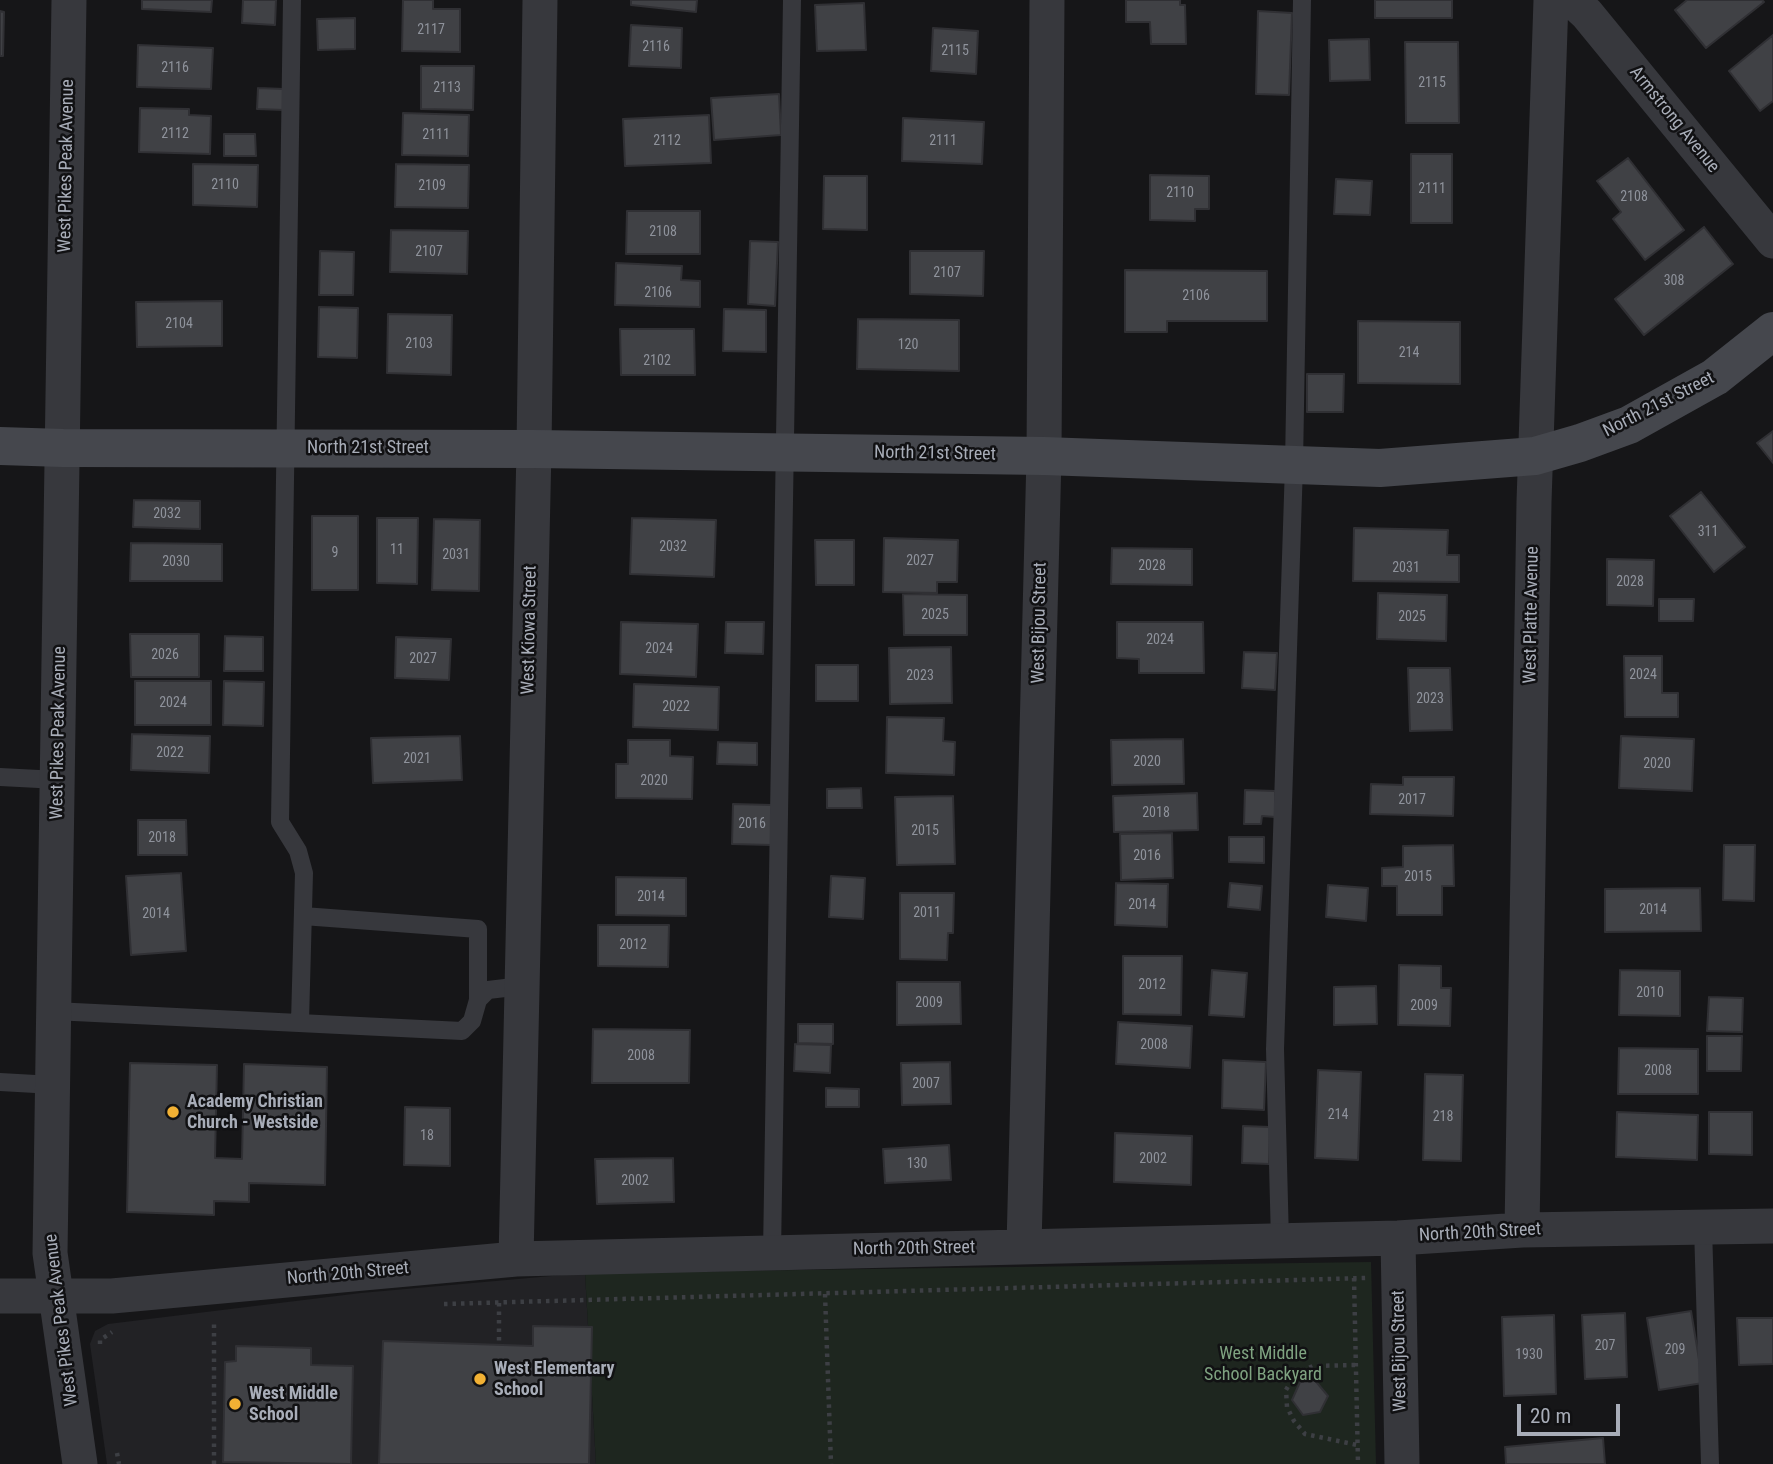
<!DOCTYPE html>
<html>
<head>
<meta charset="utf-8">
<style>
	body { margin:0 }
	#map { position:relative; width:1773px; height:1464px; overflow:hidden; background:#161618; font-family:"Roboto Condensed",sans-serif }
	canvas { display:block }
	.scale { position:absolute; left:1517px; top:1404px; width:103px; height:32px; box-sizing:border-box; border:4px solid #a8adb8; border-top:0; padding-left:9px; font-size:21px; line-height:24px; white-space:nowrap; color:#a8adb8; -webkit-text-stroke:5px #111113; paint-order:stroke }
</style>
</head>
<body>
<div id="map">
<canvas width="1773" height="1464"></canvas>
<div class="scale">20 m</div>
</div>
<script>
const ctx = document.querySelector('canvas').getContext('2d');
ctx.lineJoin = 'round';
function fillPath(path, color) {
  ctx.fillStyle = color;
  ctx.fill(path, 'evenodd');
}
function poly(rows) {
  const path = new Path2D();
  for (const r of rows) {
    path.moveTo(r[0], r[1]);
    for (let i = 2; i < r.length; i += 2) path.lineTo(r[i], r[i + 1]);
  }
  return path;
}
function trace(path, color, width, dash) {
  ctx.strokeStyle = color;
  ctx.lineWidth = width;
  ctx.lineCap = dash ? 'butt' : 'round';
  ctx.setLineDash(dash || []);
  ctx.stroke(path);
}
function label(font, color, halo, rows, align = 'center') {
  ctx.font = font + ' "Roboto Condensed",sans-serif';
  ctx.lineWidth = 5;
  ctx.setLineDash([]);
  ctx.textBaseline = 'middle';
  ctx.strokeStyle = halo;
  ctx.fillStyle = color;
  for (const [text, x, y, turn = 0] of rows) {
    ctx.save();
    ctx.translate(x, y);
    ctx.rotate((+turn || 0) * Math.PI / 180);
    ctx.textAlign = isNaN(turn) ? turn : align;
    if (halo) ctx.strokeText(text, 0, 0);
    ctx.fillText(text, 0, 0);
    ctx.restore();
  }
}
const built = poly([
	[585,1273,596,1464,107,1464,90,1344,95,1331,108,1324,361,1293]
]);
const green = poly([
	[1371,1262,1376,1464,596,1464,585,1273]
]);
const building = poly([
	[142,0,212,0,211,12,142,9,142,0],
	[243,0,276,0,275,25,242,23,243,0],
	[403,0,433,0,433,9,460,9,460,52,402,51,403,0],
	[631,0,697,0,696,12,631,5,631,0],
	[1126,0,1180,0,1180,5,1185,5,1186,44,1151,44,1150,22,1126,22,1126,0],
	[1375,0,1452,0,1452,18,1375,18,1375,0],
	[1687,0,1762,0,1764,2,1706,48,1675,10,1687,0],
	[864,3,866,50,817,51,815,5,864,3],
	[0,11,4,12,3,56,0,56,0,11],
	[1258,11,1292,13,1289,95,1256,94,1258,11],
	[355,18,355,49,318,50,317,19,355,18],
	[631,25,682,28,681,68,629,66,631,25],
	[933,28,978,31,976,74,931,71,933,28],
	[1773,35,1773,101,1760,111,1729,71,1773,35],
	[1369,39,1370,80,1330,81,1329,40,1369,39],
	[1405,42,1458,42,1459,123,1406,123,1405,42],
	[138,45,213,48,211,89,137,87,138,45],
	[421,66,474,66,473,110,421,109,421,66],
	[258,88,284,89,284,110,257,109,258,88],
	[779,94,781,135,714,140,711,98,779,94],
	[140,108,189,109,189,115,211,116,210,154,139,152,140,108],
	[403,113,469,115,468,156,402,155,403,113],
	[709,115,711,163,625,166,623,119,709,115],
	[903,118,984,122,982,164,902,161,903,118],
	[224,134,255,134,256,156,224,156,224,134],
	[1411,154,1452,154,1452,223,1411,223,1411,154],
	[1628,158,1684,230,1645,260,1613,219,1621,212,1597,181,1628,158],
	[193,164,258,165,257,207,193,205,193,164],
	[396,164,469,165,468,208,395,207,396,164],
	[1150,175,1209,176,1209,209,1195,209,1195,221,1150,220,1150,175],
	[824,176,867,176,867,230,823,229,824,176],
	[1336,179,1372,181,1370,215,1334,214,1336,179],
	[627,211,700,211,700,254,626,254,627,211],
	[1704,227,1733,264,1644,335,1615,299,1704,227],
	[391,230,468,231,467,274,390,272,391,230],
	[750,241,778,242,775,306,748,304,750,241],
	[320,251,354,252,353,295,319,295,320,251],
	[910,251,984,251,983,296,910,294,910,251],
	[616,263,682,266,681,280,700,281,700,307,615,305,616,263],
	[1125,270,1267,271,1267,321,1167,321,1167,332,1125,332,1125,270],
	[222,301,222,346,137,347,136,302,222,301],
	[319,307,358,308,357,358,318,357,319,307],
	[724,309,766,310,766,352,723,351,724,309],
	[388,314,452,315,451,375,387,373,388,314],
	[858,319,959,320,959,371,857,369,858,319],
	[1358,321,1460,322,1460,384,1358,383,1358,321],
	[620,329,694,329,695,375,621,375,620,329],
	[1307,374,1344,374,1343,412,1307,412,1307,374],
	[1773,431,1773,463,1757,443,1773,431],
	[1701,492,1745,547,1714,572,1670,516,1701,492],
	[134,500,200,501,200,529,133,527,134,500],
	[312,516,358,516,358,590,312,590,312,516],
	[377,518,418,518,417,584,377,583,377,518],
	[632,518,716,520,714,577,630,574,632,518],
	[434,519,480,520,479,591,432,590,434,519],
	[1354,528,1448,530,1447,555,1459,555,1459,582,1353,581,1354,528],
	[884,538,958,540,957,582,937,582,937,593,883,592,884,538],
	[815,540,854,540,854,585,816,585,815,540],
	[131,543,222,544,222,581,130,581,131,543],
	[1112,548,1192,549,1192,585,1111,584,1112,548],
	[1607,559,1654,560,1653,606,1607,605,1607,559],
	[1378,593,1447,595,1446,641,1377,639,1378,593],
	[903,594,967,595,967,635,904,635,903,594],
	[1659,599,1694,599,1693,621,1659,621,1659,599],
	[621,622,698,624,696,677,620,674,621,622],
	[726,622,764,622,763,654,725,653,726,622],
	[1117,622,1203,622,1204,673,1139,673,1139,659,1117,658,1117,622],
	[130,634,199,634,199,677,131,677,130,634],
	[225,636,263,637,263,671,224,671,225,636],
	[396,637,451,639,449,680,395,678,396,637],
	[951,647,952,703,890,704,889,648,951,647],
	[1244,652,1277,653,1275,690,1242,688,1244,652],
	[1624,656,1662,656,1662,693,1678,693,1678,717,1625,717,1624,656],
	[816,665,858,665,858,701,816,701,816,665],
	[1408,668,1450,668,1452,730,1410,731,1408,668],
	[135,681,211,681,211,725,135,725,135,681],
	[224,681,264,682,263,726,223,725,224,681],
	[634,684,719,687,718,730,633,727,634,684],
	[887,717,944,718,943,741,955,742,954,775,886,773,887,717],
	[132,734,210,736,209,773,131,770,132,734],
	[460,736,462,780,373,783,371,738,460,736],
	[1621,736,1694,739,1692,791,1619,788,1621,736],
	[1183,739,1184,784,1112,785,1111,740,1183,739],
	[628,740,670,740,670,756,693,757,692,799,616,798,616,764,628,764,628,740],
	[718,742,757,743,757,765,717,764,718,742],
	[1403,777,1454,777,1453,816,1370,814,1371,784,1403,785,1403,777],
	[861,788,862,808,827,808,827,789,861,788],
	[1245,790,1275,791,1275,817,1262,816,1261,824,1244,824,1245,790],
	[1197,793,1198,830,1114,832,1113,796,1197,793],
	[953,796,955,864,897,865,895,797,953,796],
	[733,804,772,805,771,845,732,844,733,804],
	[138,820,186,820,187,855,138,855,138,820],
	[1172,833,1173,878,1121,880,1120,834,1172,833],
	[1229,837,1264,837,1264,863,1229,862,1229,837],
	[1453,845,1454,886,1442,886,1442,915,1397,915,1397,886,1382,886,1382,868,1403,867,1403,846,1453,845],
	[1724,845,1755,845,1754,901,1723,900,1724,845],
	[181,873,186,951,131,955,126,876,181,873],
	[831,876,865,878,863,919,829,917,831,876],
	[616,877,686,878,686,916,616,915,616,877],
	[1116,883,1168,884,1167,927,1115,925,1116,883],
	[1230,883,1262,886,1260,910,1228,907,1230,883],
	[1328,885,1368,888,1366,921,1326,917,1328,885],
	[1700,888,1701,931,1605,932,1605,889,1700,888],
	[900,893,954,893,953,933,948,933,947,960,900,959,900,893],
	[598,925,669,925,668,967,598,966,598,925],
	[1123,956,1182,956,1181,1015,1123,1014,1123,956],
	[1399,965,1441,966,1441,988,1451,988,1450,1026,1398,1025,1399,965],
	[1212,970,1247,973,1244,1017,1209,1015,1212,970],
	[1620,970,1680,971,1680,1016,1619,1015,1620,970],
	[897,982,960,982,961,1024,897,1025,897,982],
	[1376,986,1377,1024,1334,1025,1334,987,1376,986],
	[1709,997,1743,998,1742,1032,1707,1031,1709,997],
	[1118,1022,1192,1026,1190,1068,1116,1064,1118,1022],
	[798,1024,833,1024,833,1044,798,1043,798,1024],
	[593,1029,690,1030,689,1083,592,1083,593,1029],
	[1707,1036,1742,1036,1741,1071,1707,1071,1707,1036],
	[795,1044,831,1045,830,1073,794,1071,795,1044],
	[1619,1048,1698,1049,1698,1094,1618,1094,1619,1048],
	[1223,1060,1266,1062,1264,1110,1222,1108,1223,1060],
	[950,1062,951,1104,902,1105,901,1063,950,1062],
	[130,1063,217,1065,215,1158,242,1159,244,1064,327,1067,325,1185,249,1183,249,1202,214,1201,214,1215,127,1212,130,1063],
	[1318,1070,1361,1072,1358,1160,1315,1158,1318,1070],
	[1425,1074,1463,1075,1461,1161,1423,1160,1425,1074],
	[826,1088,859,1089,859,1107,826,1107,826,1088],
	[405,1107,450,1108,450,1166,404,1165,405,1107],
	[1617,1112,1698,1115,1697,1160,1616,1157,1617,1112],
	[1709,1112,1752,1112,1752,1155,1709,1154,1709,1112],
	[1243,1126,1270,1127,1269,1164,1242,1163,1243,1126],
	[1115,1133,1192,1136,1191,1185,1114,1182,1115,1133],
	[949,1145,951,1180,885,1183,883,1149,949,1145],
	[673,1158,674,1202,597,1204,595,1159,673,1158],
	[1691,1311,1703,1383,1659,1390,1647,1318,1691,1311],
	[1625,1313,1627,1377,1585,1379,1582,1315,1625,1313],
	[1554,1315,1556,1394,1504,1396,1502,1317,1554,1315],
	[1737,1318,1773,1318,1773,1364,1739,1365,1737,1318],
	[533,1326,592,1327,589,1464,379,1464,383,1341,533,1346,533,1326],
	[236,1346,311,1348,311,1365,353,1366,351,1464,223,1462,225,1362,236,1361,236,1346],
	[1313,1378,1328,1396,1320,1412,1303,1415,1292,1400,1300,1382,1313,1378],
	[1603,1438,1605,1464,1506,1464,1505,1447,1603,1438]
]);
const path = poly([
	[1354,1278,1358,1464],
	[825,1294,831,1464],
	[499,1303,499,1345],
	[444,1304,1366,1278],
	[100,1344,100,1340,112,1332],
	[1355,1365,1313,1366,1295,1374,1286,1390,1287,1407,1294,1421,1305,1434,1357,1445],
	[117,1453,119,1464],
	[214,1464,214,1320]
]);
const service = poly([
	[292,0,280,822,298,851,304,873,300,1022],
	[0,777,58,780],
	[303,916,478,929,478,1000],
	[54,1011,462,1031,472,1021,478,1000,488,990,522,986],
	[0,1082,53,1085],
	[1703,1227,1710,1464],
	[1280,1241,1275,1049,1294,465,1302,0],
	[772,1253,792,0]
]);
const minor = poly([
	[69,0,50,1253,80,1464],
	[1572,0,1587,14,1773,241],
	[1522,1230,1534,502,1551,0],
	[1398,1238,1402,1464],
	[1024,1246,1044,456,1047,0],
	[516,1259,534,449,540,0],
	[0,1296,112,1296,516,1259,1398,1238,1522,1230,1773,1226]
]);
const secondary = poly([
	[0,446,63,448,534,449,1044,456,1380,468,1535,456,1580,443,1629,425,1715,377,1773,331]
]);
const markers = [
	[173,1112,7,"#f2b134"],
	[480,1379,7,"#f2b134"],
	[235,1404,7,"#f2b134"]
];
const numberNames = [
	["2117",431,30],
	["2116",656,47],
	["2115",955,51],
	["2116",175,68],
	["2115",1432,83],
	["2113",447,88],
	["2112",175,134],
	["2111",436,135],
	["2112",667,141],
	["2111",943,141],
	["2110",225,185],
	["2109",432,186],
	["2111",1432,189],
	["2110",1180,193],
	["2108",1634,197],
	["2108",663,232],
	["2107",429,252],
	["2107",947,273],
	["308",1674,281],
	["2106",658,293],
	["2106",1196,296],
	["2104",179,324],
	["2103",419,344],
	["120",908,345],
	["214",1409,353],
	["2102",657,361],
	["2032",167,514],
	["311",1708,532],
	["2032",673,547],
	["11",397,550],
	["9",335,553],
	["2031",456,555],
	["2027",920,561],
	["2030",176,562],
	["2028",1152,566],
	["2031",1406,568],
	["2028",1630,582],
	["2025",935,615],
	["2025",1412,617],
	["2024",1160,640],
	["2024",659,649],
	["2026",165,655],
	["2027",423,659],
	["2024",1643,675],
	["2023",920,676],
	["2023",1430,699],
	["2024",173,703],
	["2022",676,707],
	["2022",170,753],
	["2021",417,759],
	["2020",1147,762],
	["2020",1657,764],
	["2020",654,781],
	["2017",1412,800],
	["2018",1156,813],
	["2016",752,824],
	["2015",925,831],
	["2018",162,838],
	["2016",1147,856],
	["2015",1418,877],
	["2014",651,897],
	["2014",1142,905],
	["2014",1653,910],
	["2011",927,913],
	["2014",156,914],
	["2012",633,945],
	["2012",1152,985],
	["2010",1650,993],
	["2009",929,1003],
	["2009",1424,1006],
	["2008",1154,1045],
	["2008",641,1056],
	["2008",1658,1071],
	["2007",926,1084],
	["214",1338,1115],
	["218",1443,1117],
	["18",427,1136],
	["2002",1153,1159],
	["130",917,1164],
	["2002",635,1181],
	["207",1605,1346],
	["209",1675,1350],
	["1930",1529,1355]
];
const streetNames = [
	["Armstrong Avenue",1674,120,51],
	["West Pikes Peak Avenue",67,166,-89],
	["North 21st Street",1659,405,-27],
	["North 21st Street",368,448],
	["North 21st Street",935,454,1],
	["West Platte Avenue",1532,615,-89],
	["West Bijou Street",1040,623,-89],
	["West Kiowa Street",530,630,-89],
	["West Pikes Peak Avenue",59,733,-89],
	["North 20th Street",1480,1233,-3],
	["North 20th Street",914,1249,-1],
	["North 20th Street",348,1274,-5],
	["West Pikes Peak Avenue",62,1320,-97],
	["West Bijou Street",1400,1351,-91]
];
const poiNames = [
	["Academy Christian",187,1102],
	["Church - Westside",187,1123],
	["West Elementary",494,1369],
	["School",494,1390],
	["West Middle",249,1394],
	["School",249,1415]
];
const parkNames = [
	["West Middle",1263,1354],
	["School Backyard",1263,1375]
];
fillPath(built, '#222225');
fillPath(green, '#1e261f');
fillPath(building, '#404145');
trace(building, '#303034', 2);
trace(path, '#3d3f44', 4.5, [3.5, 5]);
trace(service, '#37383d', 18);
trace(minor, '#37383d', 35);
trace(secondary, '#45474d', 38);
for (const [x, y, r, color] of markers) {
  const dot = new Path2D();
  dot.arc(x, y, r, 0, 2 * Math.PI);
  ctx.fillStyle = color;
  ctx.fill(dot);
  trace(dot, '#111113', 2.5);
}
label('14px', '#8e929b', null, numberNames);
label('18px', '#a8adb8', '#111113', streetNames);
label('bold 18px', '#a8adb8', '#111113', poiNames, 'left');
label('18px', '#7fa381', '#111113', parkNames);
</script>
</body>
</html>
